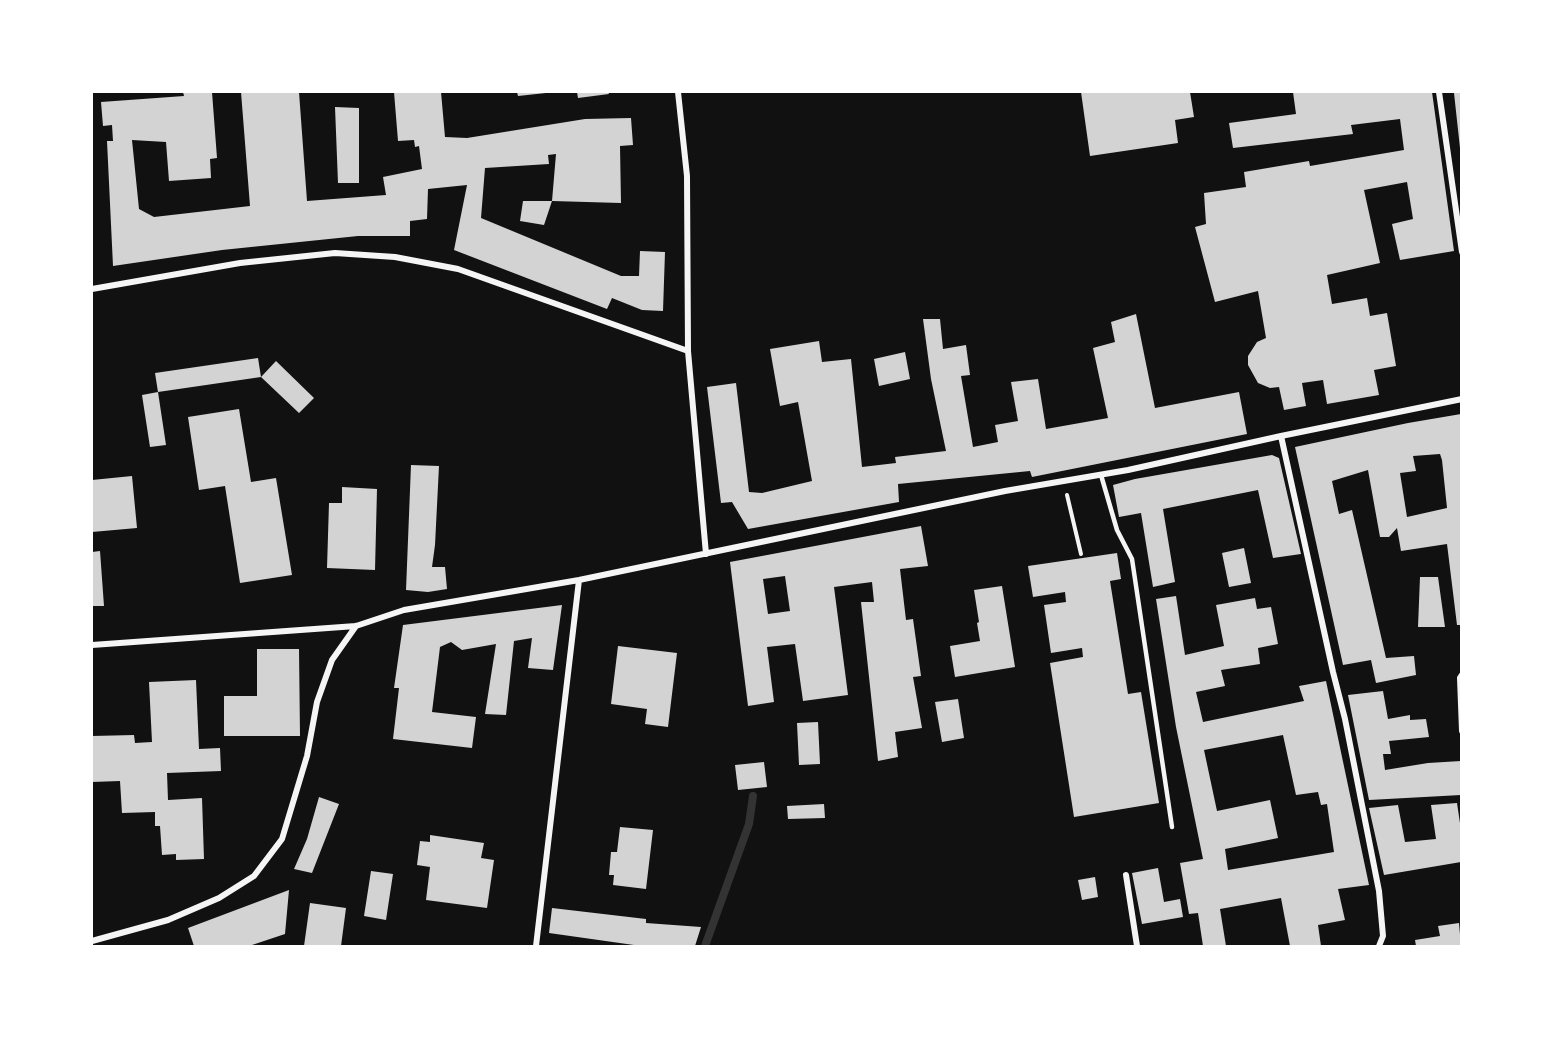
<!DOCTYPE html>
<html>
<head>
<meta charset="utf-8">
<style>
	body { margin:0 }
	#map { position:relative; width:1553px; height:1038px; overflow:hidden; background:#111; font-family:Manrope,sans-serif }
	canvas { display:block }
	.frame { position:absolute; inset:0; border:93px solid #fff; pointer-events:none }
</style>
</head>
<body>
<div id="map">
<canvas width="1553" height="1038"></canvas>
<div class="frame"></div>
</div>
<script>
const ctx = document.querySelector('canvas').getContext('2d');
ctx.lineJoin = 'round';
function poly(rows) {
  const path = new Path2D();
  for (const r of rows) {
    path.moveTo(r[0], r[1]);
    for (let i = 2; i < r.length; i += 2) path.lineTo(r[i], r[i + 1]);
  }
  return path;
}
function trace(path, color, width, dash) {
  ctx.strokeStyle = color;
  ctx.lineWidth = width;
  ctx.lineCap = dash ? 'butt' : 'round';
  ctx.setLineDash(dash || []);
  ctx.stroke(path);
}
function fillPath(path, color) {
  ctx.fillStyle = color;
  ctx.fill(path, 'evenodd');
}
const stream = poly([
	[705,946,749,824,753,796]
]);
const building = poly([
	[183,92,212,92,217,158,210,159,211,178,169,181,166,142,132,140,139,209,154,217,250,206,241,92,299,92,307,201,386,195,383,177,422,169,419,146,415,147,414,140,398,141,394,92,441,92,445,137,467,138,585,119,631,118,633,145,620,146,621,203,552,201,556,154,548,155,549,164,485,168,481,218,621,276,639,276,640,251,665,252,663,311,642,310,612,298,607,309,454,250,467,185,428,189,427,219,410,221,410,236,358,236,222,250,113,266,107,141,113,141,112,125,103,126,101,102,184,96],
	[517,92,546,92,546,93,518,96],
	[577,92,608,92,609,94,578,98],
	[1081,92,1190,92,1194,117,1175,120,1178,143,1090,156],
	[1293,92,1432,92,1454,251,1400,260,1392,224,1413,219,1407,182,1364,190,1380,263,1327,275,1332,304,1367,298,1370,316,1387,313,1396,366,1374,370,1379,395,1327,404,1323,380,1302,383,1306,406,1284,410,1279,387,1270,388,1258,383,1248,365,1248,356,1257,342,1266,338,1258,291,1215,302,1195,227,1206,224,1204,193,1246,187,1244,172,1309,161,1310,166,1404,150,1400,119,1351,125,1353,134,1233,148,1229,123,1296,114],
	[1461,92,1461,148,1460,148,1454,93],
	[335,107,359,108,359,183,338,183],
	[523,201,552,201,544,225,520,221],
	[1136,314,1155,408,1239,392,1247,434,1032,477,1030,471,898,484,899,502,748,529,732,502,721,503,707,387,736,383,749,492,762,493,812,481,798,402,780,406,770,349,819,341,822,362,851,359,862,467,896,463,895,457,946,451,931,379,923,319,940,319,943,349,966,345,970,375,961,376,973,447,998,442,995,425,1018,421,1011,382,1038,379,1046,429,1108,418,1093,348,1115,342,1111,322],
	[905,352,910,379,879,386,874,359],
	[258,358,261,377,158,392,166,445,150,447,142,395,158,392,155,373],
	[276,361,314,398,299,413,261,377],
	[239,409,251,482,276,478,292,575,240,583,225,486,199,490,188,417],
	[1461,414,1461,625,1457,625,1447,544,1401,551,1397,528,1389,537,1380,537,1368,470,1332,481,1339,514,1352,510,1386,658,1414,656,1416,675,1376,683,1371,660,1343,665,1295,447,1408,423],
	[1440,454,1442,460,1447,508,1407,517,1400,473,1416,471,1413,456],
	[1272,455,1279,458,1301,554,1273,558,1258,490,1163,509,1175,582,1153,587,1141,513,1119,517,1113,485,1135,479],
	[411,465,439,466,435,545,432,567,445,567,447,589,428,592,406,590],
	[132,476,137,528,92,532,92,480],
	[342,487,377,489,375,570,327,568,329,503,342,503],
	[921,526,928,566,900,569,906,620,913,619,921,676,913,677,922,728,895,732,898,757,878,761,861,602,874,602,872,582,834,587,848,695,803,701,795,644,767,647,774,702,748,706,730,562],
	[785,576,790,611,768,614,763,579],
	[1244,548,1251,583,1229,587,1222,553],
	[100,551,104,606,92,606,92,552],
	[1117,553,1121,579,1110,581,1128,694,1141,692,1159,803,1074,817,1050,663,1083,657,1082,648,1051,653,1044,605,1066,602,1065,592,1033,597,1028,566],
	[1420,577,1438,577,1445,627,1418,627],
	[1002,586,1015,667,955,677,950,646,980,641,977,623,979,622,974,590],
	[1176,596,1185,655,1224,646,1216,605,1255,598,1257,609,1271,607,1278,644,1258,648,1260,664,1221,670,1225,686,1196,692,1203,722,1304,701,1299,686,1326,681,1369,885,1338,889,1345,920,1318,925,1321,946,1290,946,1281,898,1220,909,1226,946,1203,946,1198,913,1189,914,1180,863,1203,859,1176,727,1156,599],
	[1283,735,1296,795,1318,792,1321,805,1327,804,1334,852,1228,870,1225,849,1278,838,1270,800,1217,811,1204,750],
	[562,605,553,670,528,668,532,638,514,641,506,715,485,714,496,644,462,650,451,642,440,647,432,712,476,717,472,748,393,739,399,688,394,688,403,625],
	[618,646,677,653,668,727,645,724,647,709,611,704],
	[257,649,299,649,300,736,224,736,224,696,257,696],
	[196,680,199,749,220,748,221,771,167,773,168,800,202,798,204,859,176,860,176,854,162,855,160,826,155,826,155,812,122,813,120,781,92,782,92,736,134,735,135,743,152,742,149,682],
	[1383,691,1388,719,1410,715,1410,720,1426,719,1429,737,1389,741,1391,754,1383,754,1385,770,1428,763,1461,761,1461,795,1369,800,1348,695],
	[958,699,964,738,942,742,935,702],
	[818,722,820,764,799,765,797,723],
	[764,762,767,787,738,790,735,765],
	[319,797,339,804,312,873,294,869,307,839],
	[1457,803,1461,830,1461,862,1384,875,1369,808,1398,805,1405,842,1436,839,1431,805],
	[824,804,825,818,788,819,787,806],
	[620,827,653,830,646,889,613,885,614,875,609,875,611,852,617,852],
	[430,835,484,843,481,858,494,860,487,908,426,900,430,867,417,865,420,841,430,842],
	[1158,868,1164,902,1180,899,1183,917,1142,924,1132,873],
	[371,871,393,874,386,920,364,916],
	[1095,877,1098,897,1082,900,1078,880],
	[289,890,285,934,249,946,194,946,188,928],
	[310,903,346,908,341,946,304,946],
	[552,908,646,919,646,923,701,927,695,946,641,946,549,933],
	[1459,923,1461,946,1416,946,1415,940,1440,936,1438,926]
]);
const path = poly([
	[1067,495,1081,554]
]);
const service = poly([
	[1101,475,1117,530,1132,559,1172,827]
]);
const minor = poly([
	[678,92,687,176,688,351,706,554],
	[1439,92,1462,252],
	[92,289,240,263,335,253,395,257,458,269,688,351],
	[1281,436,1333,672,1345,719,1379,891,1383,936,1379,946],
	[92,645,356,626,404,610,579,580,1005,491,1128,470,1281,436,1462,399],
	[1462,675,1460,678,1462,731],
	[1126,875,1137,946],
	[92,941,168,920,219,898,254,876,282,839,307,756,317,702,332,660,356,626],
	[536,946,579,580]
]);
trace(stream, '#333', 8);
fillPath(building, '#d3d3d3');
trace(path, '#f5f5f5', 4);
trace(service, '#f5f5f5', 4.5);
trace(minor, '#f5f5f5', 6);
</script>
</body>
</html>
